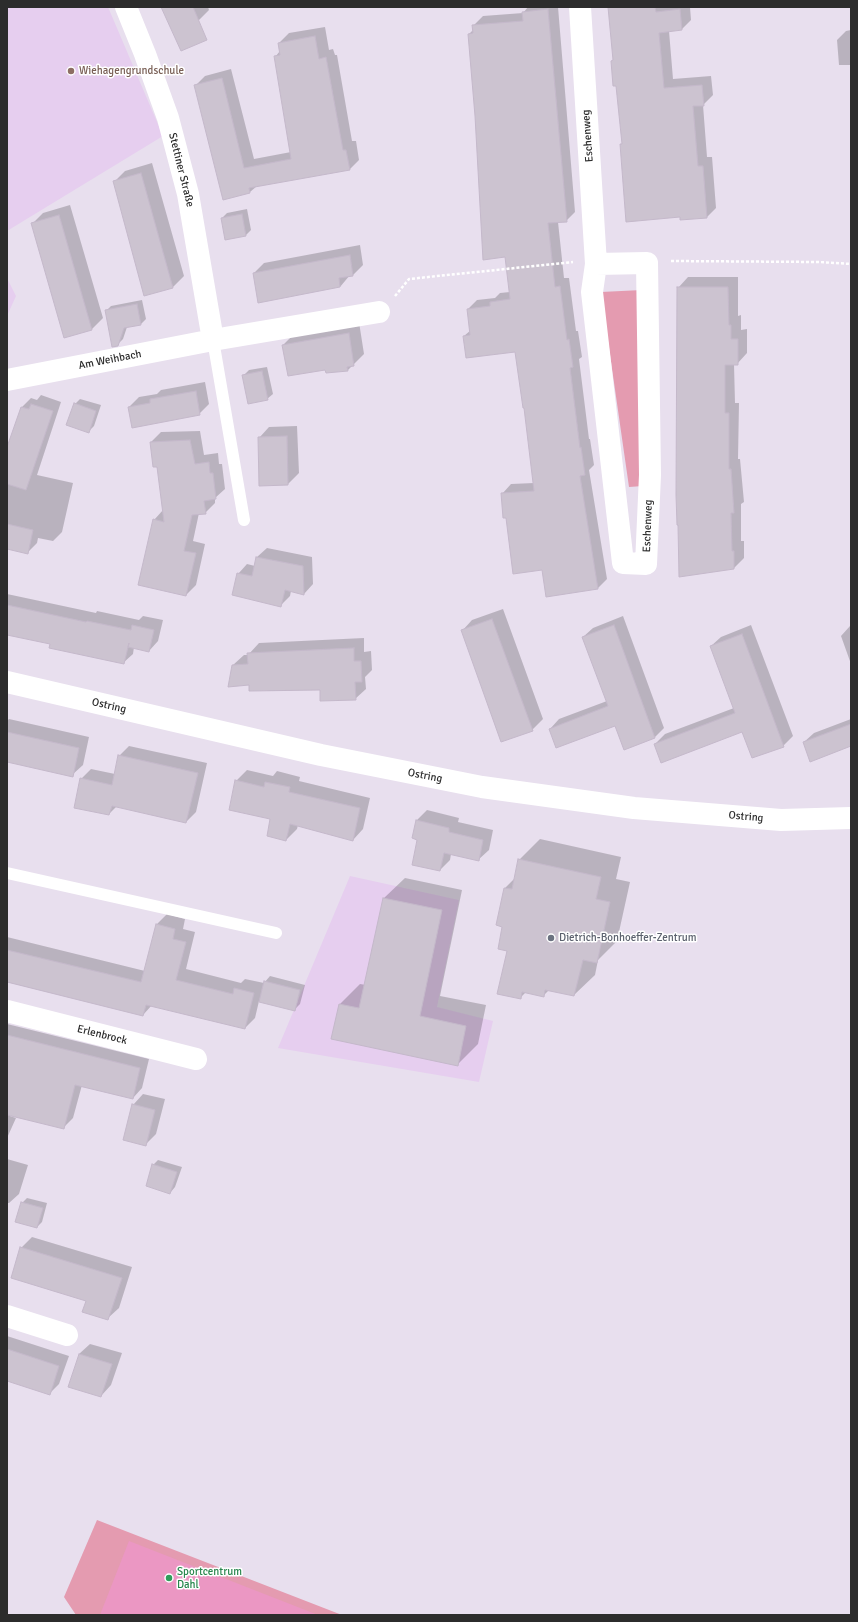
<!DOCTYPE html>
<html>
<head>
<meta charset="utf-8">
<style>
	body { margin:0 }
	#map { position:relative; width:858px; height:1622px; overflow:hidden; background:#e8dfee; font-family:Signika,sans-serif }
	canvas { display:block }
	.frame { position:absolute; inset:0; border:8px solid #2c2c2c; pointer-events:none }
</style>
</head>
<body>
<div id="map">
<canvas width="858" height="1622"></canvas>
<div class="frame"></div>
</div>
<script>
const ctx = document.querySelector('canvas').getContext('2d');
ctx.lineJoin = 'round';
function fillPath(path, color) {
  ctx.fillStyle = color;
  ctx.fill(path, 'evenodd');
}
function poly(rows) {
  const path = new Path2D();
  for (const r of rows) {
    path.moveTo(r[0], r[1]);
    for (let i = 2; i < r.length; i += 2) path.lineTo(r[i], r[i + 1]);
  }
  return path;
}
function trace(path, color, width, dash) {
  ctx.strokeStyle = color;
  ctx.lineWidth = width;
  ctx.lineCap = dash ? 'butt' : 'round';
  ctx.setLineDash(dash || []);
  ctx.stroke(path);
}
function label(font, color, halo, rows, align = 'center') {
  ctx.font = font + ' Signika,sans-serif';
  ctx.lineWidth = 3;
  ctx.setLineDash([]);
  ctx.textBaseline = 'middle';
  ctx.strokeStyle = halo;
  ctx.fillStyle = color;
  for (const [text, x, y, turn = 0] of rows) {
    ctx.save();
    ctx.translate(x, y);
    ctx.rotate((+turn || 0) * Math.PI / 180);
    ctx.textAlign = isNaN(turn) ? turn : align;
    if (halo) ctx.strokeText(text, 0, 0);
    ctx.fillText(text, 0, 0);
    ctx.restore();
  }
}
const education = poly([
	[7,7,108,7,163,136,7,231],
	[7,278,16,296,7,316],
	[350,876,459,900,437,1007,493,1021,479,1082,278,1048]
]);
const green = poly([
	[642,290,643,486,629,487,601,292],
	[97,1520,342,1615,76,1615,64,1597]
]);
const pitch = poly([
	[129,1541,318,1615,100,1615]
]);
const shadow = poly([
	[162,7,208,7,209,10,198,21],
	[528,7,558,7,575,212,566,221,558,222,564,278,569,278,576,331,578,331,582,357,579,359,589,439,590,439,594,465,589,470,607,579,598,588,543,569,506,517,502,494,511,484,534,483,525,407,516,351,464,336,471,330,468,309,477,300,495,298,500,293,510,292,506,256,476,116,469,34,474,29,473,26,483,16,523,13],
	[609,7,690,7,691,20,682,29,669,31,673,79,711,76,713,95,703,105,707,157,712,157,716,208,707,217,680,216,621,144,623,143,617,84,612,61,614,59],
	[325,27,329,50,333,49,335,55,337,55,352,141,356,141,359,160,350,169,257,186,250,192,195,86,205,76,231,69,254,159,291,152,275,57,280,51,279,43,289,33],
	[851,30,851,65,839,65,837,40,846,31],
	[152,163,184,276,173,287,114,182,125,171],
	[70,205,103,318,92,329,65,336,32,224,43,213],
	[247,209,251,230,246,235,226,239,222,218,227,213],
	[360,245,363,265,353,275,350,275,340,287,254,273,264,263],
	[688,277,738,277,738,316,741,315,741,330,747,329,747,353,737,364,734,364,735,403,739,403,738,459,740,459,744,502,741,504,741,541,744,541,744,558,734,568,678,288],
	[142,300,146,319,141,324,127,327,123,339,117,345,106,311,111,306],
	[359,322,364,354,348,370,283,345,294,334],
	[267,367,273,394,267,399,243,376,249,370],
	[205,382,209,404,199,414,129,407,139,397,157,394,161,390],
	[41,395,61,402,37,475,73,483,62,532,53,541,38,538,37,543,28,552,7,548,7,450,22,407,31,398,37,400],
	[80,399,101,405,94,426,89,431,75,404],
	[297,426,299,473,288,484,259,438,269,427],
	[200,431,204,455,218,453,219,464,222,464,225,489,215,498,215,503,205,513,199,513,193,541,205,544,196,585,186,595,154,520,163,510,158,466,154,466,151,442,161,432],
	[267,548,312,557,313,584,304,594,291,591,290,596,280,606,238,574,247,564,255,566,257,557],
	[7,594,96,613,97,611,139,620,143,616,163,620,158,641,149,651,134,647,133,654,123,663,51,643,7,634],
	[503,609,543,719,532,730,462,631,472,620],
	[623,616,664,728,655,737,615,724,550,729,559,719,607,701,583,637,593,628],
	[751,625,793,736,783,746,743,731,655,744,665,734,734,708,711,646,721,637],
	[850,626,851,626,851,664,841,636],
	[364,638,364,652,371,651,372,670,365,677,366,689,355,699,321,689,269,691,250,684,233,665,244,655,248,655,259,643],
	[9,719,89,737,83,765,72,775,7,761,7,721],
	[851,719,851,745,804,742,814,733],
	[129,746,207,763,196,812,186,822,117,806,109,814,81,779,91,769,115,774,119,756],
	[247,770,273,776,277,771,300,777,299,781,370,798,363,829,353,840,331,835,331,833,298,825,297,829,286,840,271,819,236,781],
	[427,810,459,818,458,822,493,830,489,850,478,860,451,854,450,860,440,870,418,839,417,820],
	[540,839,621,857,616,879,630,882,617,941,598,960,595,975,574,995,549,990,543,996,526,992,520,998,508,950,504,926,497,925,505,888,515,878,519,860],
	[405,878,462,890,440,996,486,1005,478,1044,457,1065,340,1004,360,984,366,985,384,898],
	[167,914,185,919,183,929,195,932,186,969,241,983,245,979,264,983,270,976,305,985,300,1004,294,1010,259,1001,255,1018,245,1028,152,1005,143,1015,7,982,7,937,145,971,157,924],
	[7,1024,149,1059,142,1088,133,1098,82,1085,73,1118,64,1127,7,1067],
	[143,1094,165,1099,156,1134,145,1145,133,1105],
	[7,1115,16,1118,7,1138],
	[7,1159,28,1165,19,1194,9,1203,7,1203],
	[158,1160,182,1167,175,1187,170,1193,153,1165],
	[27,1198,47,1203,42,1222,37,1227,22,1203],
	[32,1237,132,1267,119,1308,108,1318,21,1248],
	[7,1336,69,1356,59,1384,49,1394,7,1380],
	[90,1344,122,1353,111,1385,101,1396,79,1354]
]);
const building = poly([
	[161,7,193,7,207,40,181,51,161,7],
	[608,7,655,7,656,12,680,9,682,30,659,33,664,88,702,85,704,106,693,106,698,166,703,166,707,218,680,220,680,217,626,222,620,144,622,144,616,86,613,86,611,61,613,60,608,7],
	[548,9,567,222,548,223,555,287,560,286,567,340,569,339,573,367,570,368,580,448,581,447,585,475,580,476,598,589,546,597,542,570,513,574,506,518,503,518,501,493,534,491,524,408,523,408,515,352,466,358,463,336,470,335,467,309,490,306,490,302,510,299,505,257,483,260,475,116,468,34,473,33,472,25,523,21,522,12,548,9],
	[315,36,319,59,326,57,343,150,346,150,350,170,249,188,250,193,223,200,194,85,222,78,244,168,291,159,274,56,280,55,278,43,315,36],
	[141,173,173,288,144,296,113,181,141,173],
	[242,214,246,236,225,240,221,218,242,214],
	[59,215,92,330,64,338,31,223,59,215],
	[350,255,353,276,339,278,340,287,258,303,253,273,350,255],
	[677,287,728,287,729,325,731,325,731,339,738,339,738,365,725,365,725,413,729,413,729,469,731,469,734,513,731,513,732,551,734,551,734,569,679,577,678,525,677,525,676,495,677,287],
	[137,304,141,325,124,328,118,346,112,347,105,310,137,304],
	[349,333,354,366,347,367,348,371,326,373,325,370,288,376,282,345,349,333],
	[262,371,268,400,248,404,242,375,262,371],
	[196,391,200,415,132,428,128,407,150,403,150,399,196,391],
	[74,403,96,411,89,433,66,425,74,403],
	[31,404,53,411,26,490,7,484,7,447,21,407,29,409,31,404],
	[287,436,288,485,259,486,258,437,287,436],
	[190,440,195,464,209,462,210,473,213,473,216,499,204,501,206,514,192,515,184,551,196,553,186,596,138,585,153,519,164,522,157,467,153,467,150,442,190,440],
	[7,524,33,530,28,554,7,549,7,524],
	[256,557,303,566,304,595,285,590,281,607,232,595,237,573,252,576,256,557],
	[7,605,86,622,87,621,131,630,132,625,154,630,149,652,128,647,129,643,124,664,49,648,50,644,7,635,7,605],
	[492,619,533,731,501,742,461,630,492,619],
	[614,625,655,738,624,750,615,726,556,748,549,729,608,706,582,637,614,625],
	[742,634,784,747,752,758,742,732,661,763,654,744,735,713,710,646,742,634],
	[354,648,354,661,361,661,362,682,355,682,356,700,320,701,320,690,249,691,249,685,228,687,232,665,248,664,247,653,354,648],
	[851,724,851,746,810,762,803,742,851,724],
	[7,732,79,748,73,777,7,762,7,732],
	[118,755,198,773,186,823,112,806,109,815,74,808,80,778,112,785,118,755],
	[235,780,264,787,265,782,290,787,289,792,360,808,353,841,290,824,286,841,267,836,270,819,229,810,235,780],
	[416,820,449,828,449,832,483,840,479,861,444,853,440,871,412,865,417,840,412,838,416,820],
	[518,859,601,877,596,899,610,902,597,963,583,960,574,996,545,990,544,997,522,992,521,999,497,994,507,951,498,949,502,927,496,925,504,888,512,889,518,859],
	[383,898,442,910,420,1016,466,1026,458,1066,331,1039,339,1004,359,1008,383,898],
	[156,924,175,929,173,939,186,942,176,980,233,994,234,988,254,993,245,1029,146,1005,143,1016,7,982,7,950,141,982,156,924],
	[264,981,300,990,295,1011,259,1002,264,981],
	[7,1035,140,1068,133,1099,75,1085,64,1129,7,1115,7,1035],
	[132,1104,155,1110,146,1146,123,1140,132,1104],
	[152,1164,177,1172,170,1194,146,1186,152,1164],
	[21,1202,43,1208,37,1228,15,1222,21,1202],
	[20,1247,122,1278,108,1320,82,1312,86,1301,11,1278,20,1247],
	[7,1349,59,1366,50,1395,7,1381,7,1349],
	[79,1354,112,1364,101,1397,68,1387,79,1354]
]);
const path = poly([
	[671,261,819,262,851,264],
	[395,296,409,279,573,262]
]);
const lane = poly([
	[213,340,244,520],
	[7,873,276,933]
]);
const street = poly([
	[126,7,145,54,168,118,188,194,213,340],
	[580,7,596,264,592,292,623,563,646,564,650,475,647,263,596,264],
	[7,380,213,340,379,312],
	[7,682,321,755,482,787,634,808,781,820,851,818],
	[7,1011,196,1059],
	[7,1316,67,1335]
]);
const markers = [
	[71,71,4,"#8d6e63"],
	[551,938,4,"#6b7280"],
	[169,1578,4,"#2e9e5b"]
];
const educationNames = [
	["Wiehagengrundschule",79,71]
];
const streetNames = [
	["Eschenweg",588,136,-94],
	["Stettiner Straße",181,170,76],
	["Am Weihbach",110,360,-11],
	["Eschenweg",648,526,-88],
	["Ostring",109,706,13],
	["Ostring",425,776,11],
	["Ostring",746,817,5],
	["Erlenbrock",102,1035,14]
];
const worshipNames = [
	["Dietrich-Bonhoeffer-Zentrum",559,938]
];
const leisureNames = [
	["Sportcentrum",177,1572],
	["Dahl",177,1585]
];
fillPath(education, '#e6ceef');
fillPath(green, '#e49bb0');
fillPath(pitch, '#eb97c3');
fillPath(shadow, '#0003');
fillPath(building, '#ccc3d0');
trace(building, '#c4b8ca', 1);
trace(path, '#fff', 2.5, [3, 2]);
trace(lane, '#fff', 12);
trace(street, '#fff', 22);
for (const [x, y, r, color] of markers) {
  const dot = new Path2D();
  dot.arc(x, y, r, 0, 2 * Math.PI);
  ctx.fillStyle = color;
  ctx.fill(dot);
  trace(dot, '#fff', 1.5);
}
label('11px', '#785e54', '#fff', educationNames, 'left');
label('11px', '#2c2c2c', '#fff', streetNames);
label('11px', '#5b616d', '#fff', worshipNames, 'left');
label('11px', '#27864d', '#fff', leisureNames, 'left');
</script>
</body>
</html>
